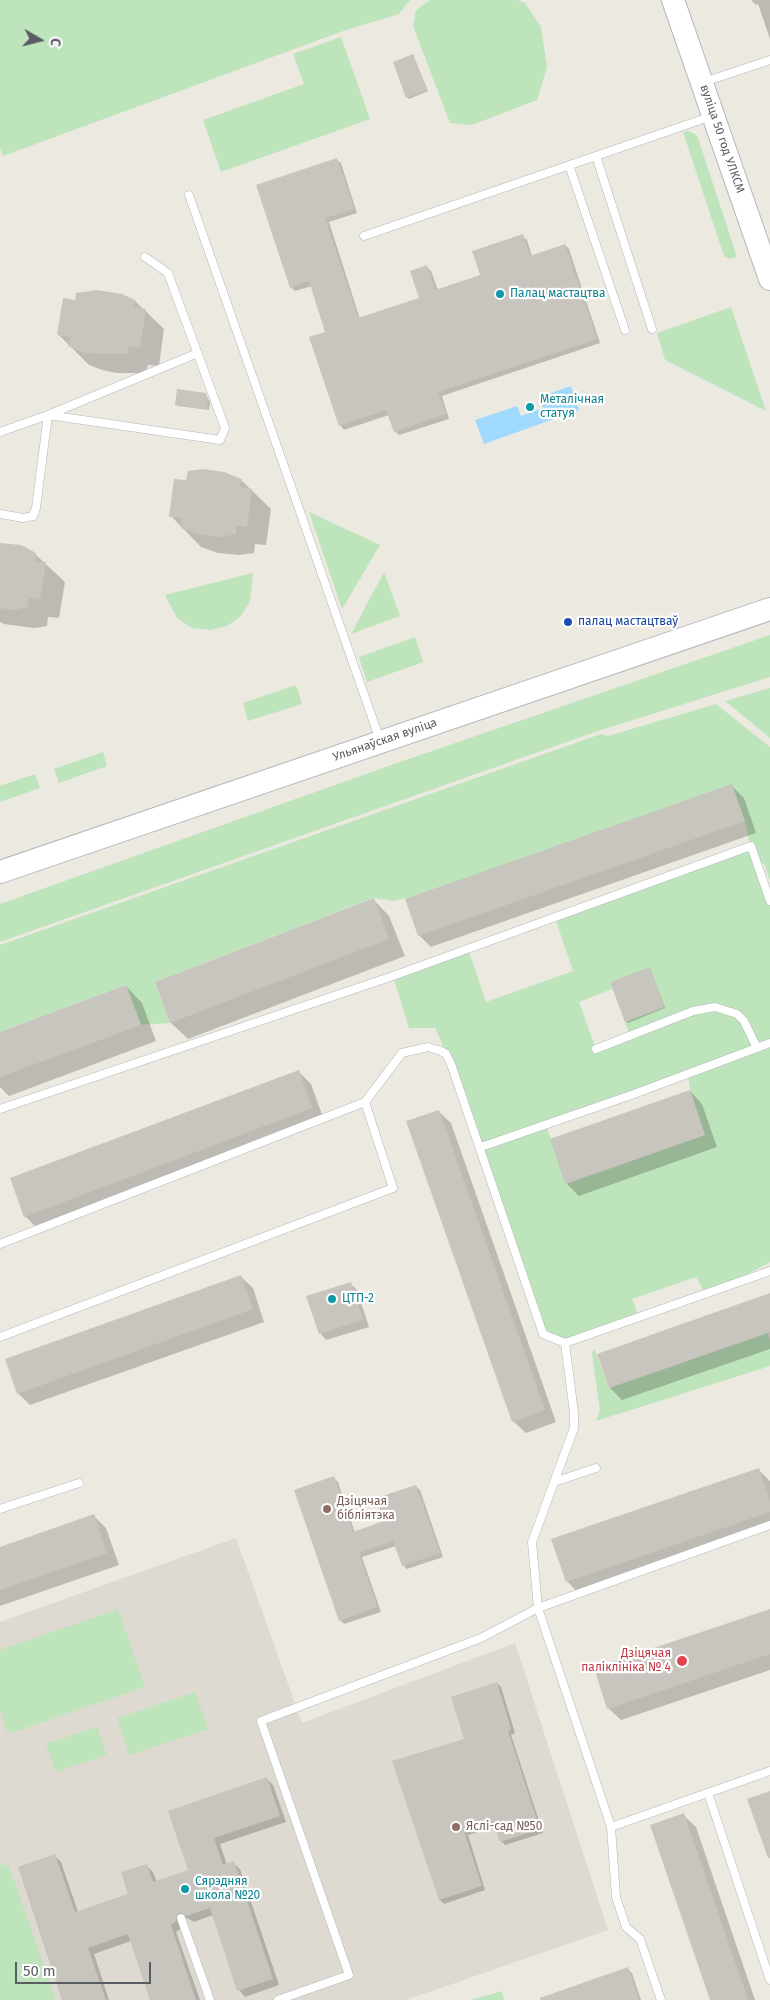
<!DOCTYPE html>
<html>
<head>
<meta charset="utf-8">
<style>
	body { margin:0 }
	#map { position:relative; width:770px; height:2000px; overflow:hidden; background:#ece9e0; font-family:"Fira Sans",sans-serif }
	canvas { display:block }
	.north { position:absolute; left:15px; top:15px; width:50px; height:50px; -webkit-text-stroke:4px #fff; paint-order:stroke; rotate:98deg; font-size:14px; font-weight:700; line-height:20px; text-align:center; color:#595d61 }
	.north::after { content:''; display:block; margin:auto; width:18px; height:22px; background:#595d61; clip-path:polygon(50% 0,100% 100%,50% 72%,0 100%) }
	.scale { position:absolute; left:15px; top:1962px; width:136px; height:22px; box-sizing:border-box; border:2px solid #595d61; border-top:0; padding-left:6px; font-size:15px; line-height:18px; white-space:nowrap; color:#595d61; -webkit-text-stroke:4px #fff; paint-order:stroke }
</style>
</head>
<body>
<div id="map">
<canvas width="770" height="2000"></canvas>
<div class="north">С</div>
<div class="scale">50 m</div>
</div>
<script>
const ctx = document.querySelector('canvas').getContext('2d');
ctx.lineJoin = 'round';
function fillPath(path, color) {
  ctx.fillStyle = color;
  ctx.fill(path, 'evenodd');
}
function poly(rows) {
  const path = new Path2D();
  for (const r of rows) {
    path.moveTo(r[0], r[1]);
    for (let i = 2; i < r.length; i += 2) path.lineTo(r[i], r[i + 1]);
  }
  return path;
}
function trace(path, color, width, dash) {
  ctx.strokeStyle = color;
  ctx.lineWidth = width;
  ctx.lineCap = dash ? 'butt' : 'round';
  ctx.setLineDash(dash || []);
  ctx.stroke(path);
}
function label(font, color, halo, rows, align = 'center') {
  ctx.font = font + ' "Fira Sans",sans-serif';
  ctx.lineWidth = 4.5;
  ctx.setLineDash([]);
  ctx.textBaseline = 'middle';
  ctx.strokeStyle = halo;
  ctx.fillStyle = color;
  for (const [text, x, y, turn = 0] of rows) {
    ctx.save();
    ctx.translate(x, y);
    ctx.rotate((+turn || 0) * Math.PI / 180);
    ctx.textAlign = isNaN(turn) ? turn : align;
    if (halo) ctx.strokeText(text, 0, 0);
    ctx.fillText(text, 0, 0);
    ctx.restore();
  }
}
const education = poly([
	[236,1538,302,1723,515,1643,608,1930,406,2000,0,2000,0,1622]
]);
const green = poly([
	[0,0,410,0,399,14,346,30,3,156,0,148],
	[430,0,518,0,525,3,541,27,547,67,537,100,472,125,450,123,413,26,416,10],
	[341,37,370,119,221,172,203,120,304,84,293,54],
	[688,131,697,135,737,257,730,259,724,256,683,132],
	[731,307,766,411,665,360,657,333],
	[309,512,380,545,342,609],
	[384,572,400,616,351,634],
	[253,573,250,601,241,616,227,626,210,630,192,628,177,618,165,595],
	[770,635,770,677,598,731,0,942,0,904,397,763],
	[415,637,423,662,367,682,359,657],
	[296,685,302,704,248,721,243,703],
	[770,688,770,738,725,701],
	[716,704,770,747,770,880,764,863,758,865,770,901,770,1262,720,1289,705,1294,696,1277,632,1299,639,1317,565,1343,543,1334,451,1064,435,1028,409,1028,393,976,468,949,486,1002,573,971,555,918,750,846,745,821,394,901,373,898,155,982,170,1023,141,1025,126,985,0,1032,0,945,601,734,608,736],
	[610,982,664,1007,625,1022,630,1036,596,1049,579,1002,612,989],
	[688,1075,690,1090,705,1135,566,1184,546,1125],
	[103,752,107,766,59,783,54,769],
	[35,774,40,788,0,802,0,786],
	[768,1333,770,1341,770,1366,596,1421,600,1411,592,1353,594,1348,609,1388],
	[118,1609,145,1687,8,1734,0,1710,0,1650],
	[195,1692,208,1729,129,1755,117,1718],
	[97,1727,107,1755,56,1772,46,1744],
	[0,1864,9,1866,56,2000,0,2000],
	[502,1991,504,2000,471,2000]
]);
const water = poly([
	[571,386,579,410,484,444,475,420,517,406,521,416,543,408,540,397]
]);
const shadow = poly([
	[751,0,770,0,770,39,758,4,756,5],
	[413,55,428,91,409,99,407,97],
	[336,159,341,163,357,213,329,222,360,319,420,299,427,267,431,271,438,290,481,276,522,236,527,240,532,256,565,245,569,249,600,343,442,396,449,419,399,435,395,431,389,415,344,430,340,425,327,332,312,286,295,291,291,287],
	[135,301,164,329,159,366,148,365,146,373,117,373,102,370,89,365,58,334,76,302],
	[205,394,210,402,209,410,178,406,176,404],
	[241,480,271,509,266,545,255,544,254,553,239,555,218,553,201,547,171,516],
	[0,544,35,554,65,582,59,618,48,617,47,626,34,628,4,624,0,622],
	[732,786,744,798,756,833,431,947,419,935],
	[373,899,389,916,405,956,188,1039,171,1023,156,983],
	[651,971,665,1008,628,1023,626,1021],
	[126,986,142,1003,156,1041,9,1096,0,1087,0,1033],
	[299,1072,311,1084,324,1120,38,1229,25,1216,11,1179],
	[690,1091,702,1104,717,1147,579,1196,566,1183],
	[438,1111,451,1123,556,1422,526,1433,513,1421],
	[240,1276,253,1288,264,1322,30,1405,18,1393],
	[351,1284,357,1290,369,1327,326,1340,320,1333],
	[770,1295,770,1349,622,1400,610,1388],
	[759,1470,770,1481,770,1529,579,1594,567,1581],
	[333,1477,338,1482,355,1533,386,1522,416,1486,420,1490,443,1557,407,1569,403,1565,396,1546,362,1557,381,1612,344,1624,340,1620],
	[94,1516,106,1528,119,1565,0,1606,0,1548],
	[770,1610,770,1670,621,1720,608,1708],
	[497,1683,501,1687,515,1733,511,1735,543,1833,505,1845,501,1841,496,1826,468,1835,485,1890,444,1904,440,1900,465,1740],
	[267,1779,273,1785,286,1822,220,1844,227,1865,233,1863,240,1869,279,1985,245,1997,239,1990,213,1915,194,1922,187,1918,182,1923,182,1928,176,1932,200,2000,151,2000,131,1941,94,1954,109,2000,63,2000,55,1856,61,1862,78,1912,130,1895,146,1865,153,1872,157,1882,190,1871,170,1812],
	[683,1815,696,1827,755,2000,711,2000],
	[628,1969,632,1973,641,2000,541,2000,540,1998]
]);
const building = poly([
	[413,54,427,90,406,98,393,62],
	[337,158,354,209,325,218,358,318,419,298,410,271,427,265,435,290,480,275,472,251,523,234,530,256,565,244,597,339,438,392,446,414,394,432,386,410,339,426,309,337,325,332,309,281,290,288,256,185],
	[97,290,122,294,135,300,134,307,146,309,140,348,129,346,127,354,97,354,82,352,68,346,70,337,57,335,63,298,75,300,76,293],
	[177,389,206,393,208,399,207,409,175,405],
	[203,469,224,472,242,479,240,487,252,489,247,527,236,525,236,534,219,537,198,534,181,528,182,518,169,517,174,479,186,480,188,471],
	[0,543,21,545,36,553,35,561,46,562,40,600,29,598,28,607,14,610,0,608],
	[732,784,745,821,418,936,405,899],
	[374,898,389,939,170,1023,155,982],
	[650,967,664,1007,625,1022,610,982],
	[126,985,141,1025,0,1077,0,1032],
	[299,1070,312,1108,24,1217,10,1178],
	[690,1090,705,1135,565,1184,550,1139],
	[439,1110,545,1410,512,1422,406,1121],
	[241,1275,253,1309,17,1394,5,1359],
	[351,1282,363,1320,319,1334,306,1296],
	[770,1293,770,1332,609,1388,597,1354],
	[759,1468,770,1501,770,1512,566,1582,551,1539],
	[334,1476,353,1532,384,1521,376,1498,416,1485,440,1553,402,1566,393,1541,359,1553,377,1607,339,1621,294,1490],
	[94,1514,107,1553,0,1590,0,1547],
	[770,1609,770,1654,607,1709,594,1668],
	[497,1682,511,1729,508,1731,540,1829,500,1842,493,1821,464,1831,482,1886,439,1900,392,1761,464,1739,451,1697],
	[267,1777,280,1816,214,1838,223,1865,234,1861,273,1979,237,1991,210,1908,186,1916,182,1913,179,1913,176,1917,176,1921,171,1925,196,2000,150,2000,128,1934,88,1948,106,2000,62,2000,18,1867,55,1854,75,1912,128,1894,121,1872,147,1864,153,1882,188,1870,168,1811],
	[770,1791,770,1858,768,1858,747,1799],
	[684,1813,748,2000,710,2000,650,1825],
	[628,1967,639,2000,540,2000,540,1998]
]);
const lane = poly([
	[704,82,770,60],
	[596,156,652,329],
	[569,165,625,330],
	[189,195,380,740],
	[364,236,712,116],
	[0,432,48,415,198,353],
	[0,514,23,518,33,516,36,508,48,415,220,440,225,428,168,273,145,257],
	[596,1049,693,1011,715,1007,737,1014,744,1021,757,1048],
	[0,1109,393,976,751,846,770,901],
	[481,1147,634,1094,770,1043],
	[0,1244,365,1102,402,1053,428,1047,441,1051,446,1054,451,1064,543,1334,565,1343,770,1271],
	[0,1337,393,1188,365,1102],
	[554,1482,596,1468],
	[0,1509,79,1483],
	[708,1793,770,1980],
	[611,1827,770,1771],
	[181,1918,210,2000],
	[278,2000,349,1975,261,1721,481,1638,538,1608,532,1542,574,1428,574,1413,565,1343],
	[661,2000,640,1939,626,1927,616,1897,611,1827,538,1608,770,1525]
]);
const secondary = poly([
	[673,0,770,279],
	[0,872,770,609]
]);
const markers = [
	[500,294,5,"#0f9aa8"],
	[530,407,5,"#0f9aa8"],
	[568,622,5,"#1a4fb4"],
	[332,1299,5,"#0f9aa8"],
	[327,1509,5,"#8d6e63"],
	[682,1661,6,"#e0444e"],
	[456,1827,5,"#8d6e63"],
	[185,1889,5,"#0f9aa8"]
];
const streetNames = [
	["вуліца 50 год УЛКСМ",722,139,71],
	["Ульянаўская вуліца",385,740,-19]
];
const cultureNames = [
	["Палац мастацтва",510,294],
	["Металічная",540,400],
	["статуя",540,414],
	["ЦТП-2",342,1299],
	["Сярэдняя",195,1882],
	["школа №20",195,1896]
];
const transitNames = [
	["палац мастацтваў",578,622]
];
const educationNames = [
	["Дзіцячая",337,1502],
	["бібліятэка",337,1516],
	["Яслі-сад №50",466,1827]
];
const healthNames = [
	["Дзіцячая",671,1654],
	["паліклініка № 4",671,1668]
];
fillPath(education, '#dedad1');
fillPath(green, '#bee4bc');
fillPath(water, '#9fd9fd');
fillPath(shadow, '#0003');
fillPath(building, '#c8c5bf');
trace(lane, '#b3b7bb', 9);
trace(secondary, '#b4b8bd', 24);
trace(lane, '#fff', 8);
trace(secondary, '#fff', 22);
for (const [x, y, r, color] of markers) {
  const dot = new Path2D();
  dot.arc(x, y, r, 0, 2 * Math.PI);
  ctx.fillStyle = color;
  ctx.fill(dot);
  trace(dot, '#fff', 2);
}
label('12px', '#595d61', '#fff', streetNames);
label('12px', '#0d838f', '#fff', cultureNames, 'left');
label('12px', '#164399', '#fff', transitNames, 'left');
label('12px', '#785e54', '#fff', educationNames, 'left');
label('12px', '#be3a42', '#fff', healthNames, 'right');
</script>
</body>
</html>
